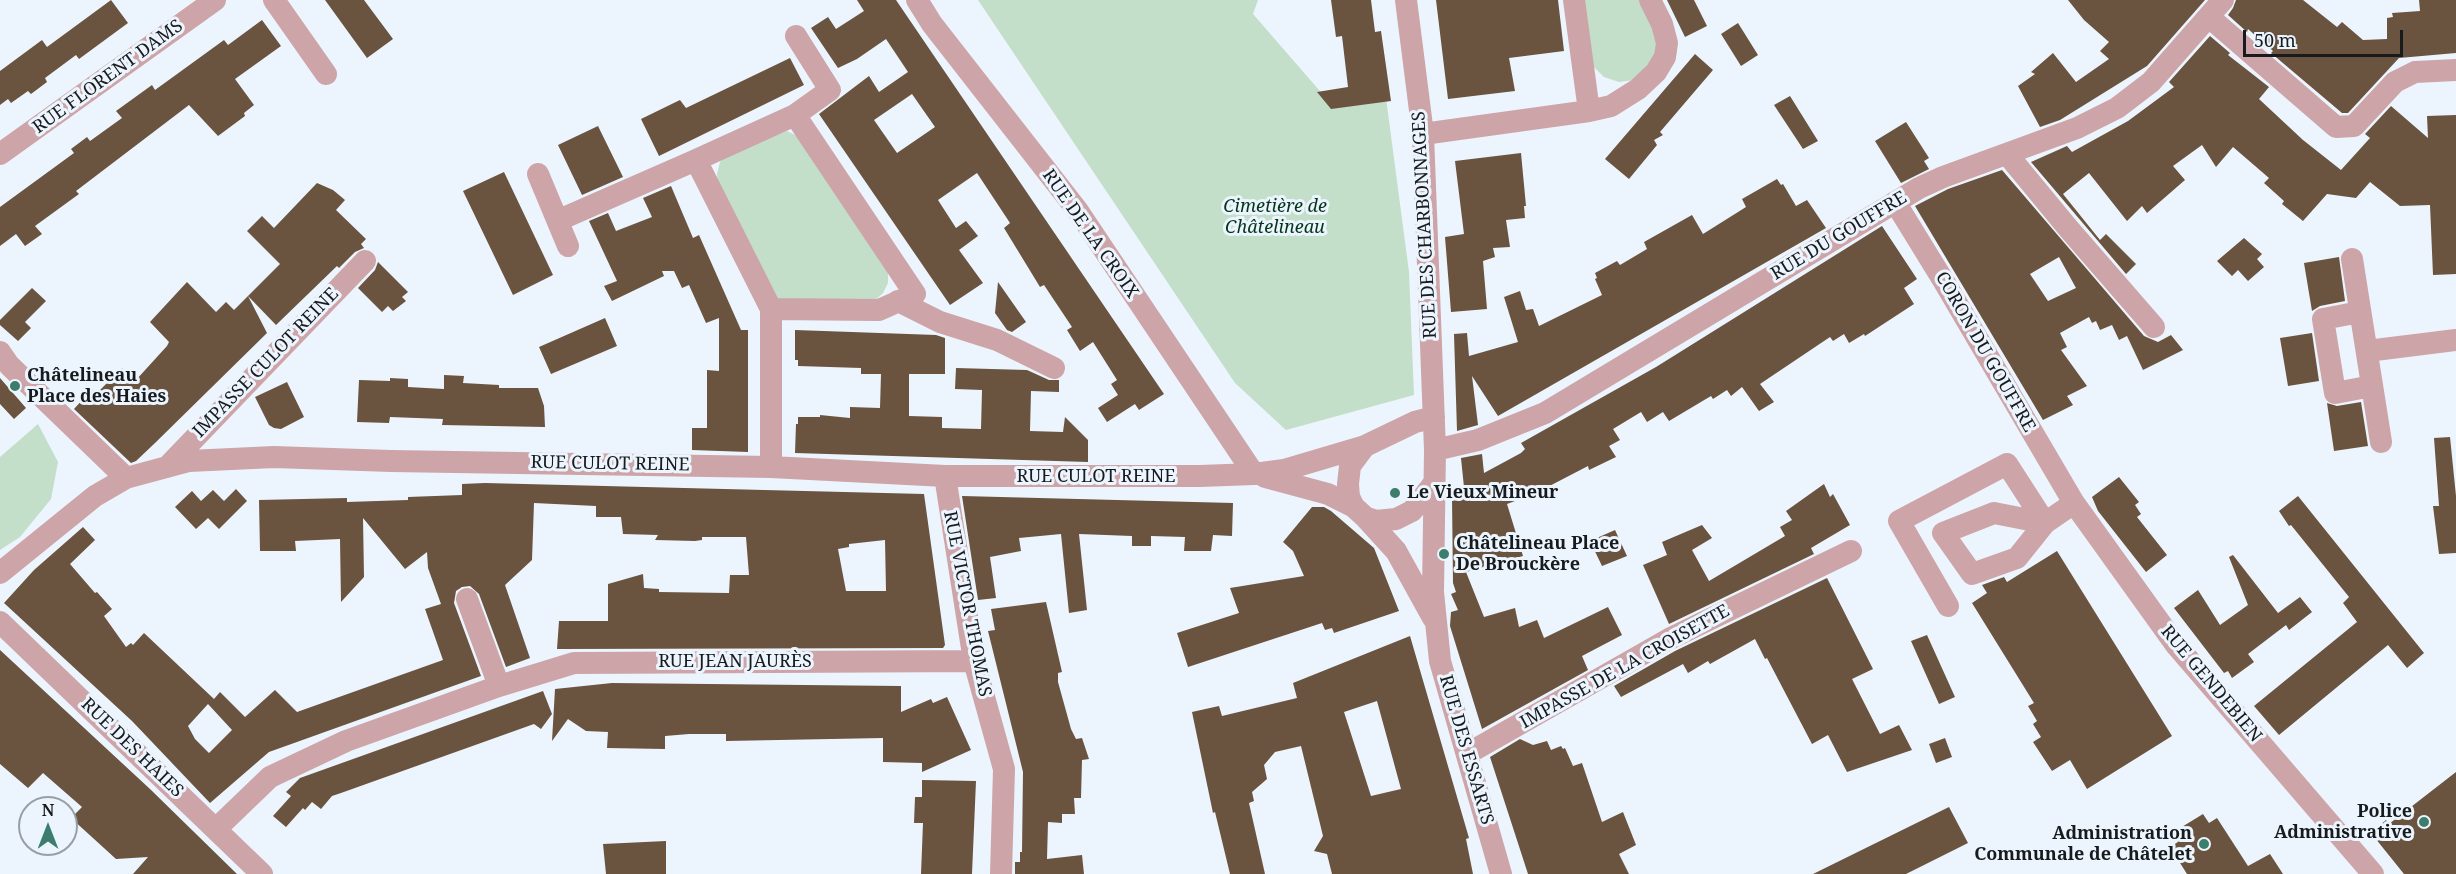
<!DOCTYPE html>
<html>
<head>
<meta charset="utf-8">
<style>
	body { margin:0 }
	#map { position:relative; width:2456px; height:874px; overflow:hidden; background:#ecf5fd; font-family:"Noto Serif",serif }
	canvas { display:block }
	.north { position:absolute; left:18px; top:796px; width:60px; height:60px; box-sizing:border-box; background:#ecf5fd; border:2px solid #979ea4; border-radius:50%; rotate:0deg; font-size:16px; font-weight:700; line-height:24px; text-align:center; color:#181b1e }
	.north::after { content:''; display:block; margin:auto; width:21px; height:27px; background:#3c7d6e; clip-path:polygon(50% 0,100% 100%,50% 72%,0 100%) }
	.scale { position:absolute; left:2243px; top:30px; width:160px; height:27px; box-sizing:border-box; border:3px solid #181b1e; border-top:0; padding-left:8px; font-size:18px; line-height:21px; white-space:nowrap; color:#181b1e; -webkit-text-stroke:4px #ecf5fd; paint-order:stroke }
</style>
</head>
<body>
<div id="map">
<canvas width="2456" height="874"></canvas>
<div class="north">N</div>
<div class="scale">50 m</div>
</div>
<script>
const ctx = document.querySelector('canvas').getContext('2d');
ctx.lineJoin = 'round';
function fillPath(path, color) {
  ctx.fillStyle = color;
  ctx.fill(path, 'evenodd');
}
function poly(rows) {
  const path = new Path2D();
  for (const r of rows) {
    path.moveTo(r[0], r[1]);
    for (let i = 2; i < r.length; i += 2) path.lineTo(r[i], r[i + 1]);
  }
  return path;
}
function trace(path, color, width, dash) {
  ctx.strokeStyle = color;
  ctx.lineWidth = width;
  ctx.lineCap = dash ? 'butt' : 'round';
  ctx.setLineDash(dash || []);
  ctx.stroke(path);
}
function label(font, color, halo, rows, align = 'center') {
  ctx.font = font + ' "Noto Serif",serif';
  ctx.lineWidth = 6;
  ctx.setLineDash([]);
  ctx.textBaseline = 'middle';
  ctx.strokeStyle = halo;
  ctx.fillStyle = color;
  for (const [text, x, y, turn = 0] of rows) {
    ctx.save();
    ctx.translate(x, y);
    ctx.rotate((+turn || 0) * Math.PI / 180);
    ctx.textAlign = isNaN(turn) ? turn : align;
    if (halo) ctx.strokeText(text, 0, 0);
    ctx.fillText(text, 0, 0);
    ctx.restore();
  }
}
const green = poly([
	[978,0,1258,0,1253,14,1332,105,1386,98,1409,272,1414,395,1286,430,1235,383],
	[1581,0,1641,0,1650,18,1659,52,1655,63,1634,80,1619,82,1604,77,1592,65],
	[787,131,799,137,888,271,888,283,883,293,874,301,781,301,770,295,718,182,717,174,720,162,728,153],
	[38,424,58,462,51,499,20,537,0,550,0,457]
]);
const building = poly([
	[111,0,128,23,79,59,76,55,45,78,47,82,31,94,28,91,11,103,8,99,0,105,0,71,42,40,47,47],
	[325,0,364,0,393,39,367,58],
	[857,0,896,0,1164,394,1139,410,1135,404,1107,422,1098,408,1118,395,1111,384,1117,380,1093,342,1080,351,1067,330,1072,327,1044,285,1040,287,1004,228,1010,223,977,173,938,200,956,228,966,221,978,236,959,250,983,283,950,305,819,114,869,76,879,92,908,72,886,39,857,59,838,68,811,28,828,17,836,29,864,11],
	[912,94,935,127,897,153,874,120],
	[1331,0,1371,0,1375,32,1381,31,1391,101,1331,109,1317,92,1348,87,1342,36,1336,37],
	[1436,0,1558,0,1564,51,1509,58,1515,91,1448,99],
	[1667,0,1694,0,1707,26,1685,37],
	[2068,0,2205,0,2147,66,2060,120,2040,127,2018,86,2035,74,2031,72,2053,53,2076,82,2109,59,2100,51,2109,42,2084,20],
	[2236,0,2303,0,2337,27,2342,22,2363,40,2387,39,2387,18,2393,17,2392,13,2420,11,2419,0,2456,0,2456,53,2399,58,2348,113,2342,113,2271,53,2273,51,2248,29,2247,32,2228,15,2233,8],
	[262,20,281,46,235,79,254,105,244,113,245,116,218,136,189,105,76,191,79,194,35,226,42,234,25,246,16,234,0,246,0,207,74,153,71,149,87,137,90,141,122,118,116,111,152,85,155,90,224,40,228,45],
	[1738,23,1758,55,1741,66,1721,34],
	[2210,36,2230,53,2228,55,2269,87,2259,99,2303,140,2341,170,2370,138,2365,134,2391,106,2428,138,2427,116,2456,115,2456,274,2433,275,2430,205,2400,206,2370,182,2356,198,2327,194,2303,221,2282,204,2284,201,2264,183,2269,178,2233,147,2216,167,2202,145,2173,166,2185,180,2147,213,2142,206,2127,221,2089,173,2063,194,2100,240,2106,234,2136,264,2126,274,2031,162,2067,146,2072,152,2128,121,2174,87,2169,82],
	[1695,54,1713,70,1660,132,1663,135,1654,140,1657,145,1629,179,1605,159],
	[790,58,804,85,659,156,641,119,680,100,686,108],
	[1790,96,1818,141,1803,149,1774,105],
	[1906,122,1929,158,1924,161,1929,169,1901,183,1875,141],
	[598,126,623,177,582,195,558,145],
	[1521,153,1526,206,1524,206,1525,218,1506,220,1510,247,1493,248,1495,257,1483,261,1487,309,1451,312,1445,237,1464,234,1455,161],
	[2002,170,2144,336,2158,342,2171,335,2183,350,2143,370,2127,336,2119,340,2112,325,2100,330,2096,321,2092,323,2089,317,2060,333,2067,347,2061,350,2087,386,2067,396,2073,405,2043,420,1915,206,1948,189],
	[2059,257,2076,288,2048,301,2030,274],
	[504,172,553,275,513,295,463,191],
	[1777,179,1781,185,1783,184,1796,206,1807,200,1826,228,1498,416,1472,376,1478,425,1457,431,1454,334,1467,333,1469,356,1518,342,1504,297,1520,291,1526,310,1533,309,1539,326,1602,295,1595,279,1597,278,1595,273,1617,261,1620,265,1647,249,1644,242,1692,215,1703,234,1746,207,1742,199],
	[317,183,333,190,345,200,336,210,366,239,361,244,364,248,355,252,339,268,337,266,276,325,248,296,267,333,155,443,136,461,131,463,74,409,92,389,97,393,122,368,136,380,167,346,169,342,150,322,187,282,216,312,226,302,234,310,280,264,247,231,262,216,274,228],
	[671,186,693,238,699,235,741,330,748,330,748,452,692,450,692,428,707,428,707,370,719,371,719,318,706,323,689,285,682,288,674,271,662,271,664,276,612,301,604,286,617,281,589,221,608,213,616,231,652,217,643,198],
	[1882,226,1917,279,1904,288,1914,304,1865,336,1864,334,1849,343,1844,334,1833,341,1830,337,1760,384,1774,402,1759,411,1742,387,1731,396,1727,390,1713,399,1711,396,1669,421,1663,412,1647,422,1641,412,1613,429,1620,440,1609,446,1616,457,1589,470,1588,466,1536,493,1507,504,1523,556,1466,572,1484,617,1515,608,1519,627,1537,620,1544,638,1608,607,1622,635,1582,656,1588,670,1482,729,1450,626,1451,612,1458,610,1451,594,1456,592,1453,583,1452,498,1465,497,1461,458,1482,454,1484,473,1521,453,1525,449,1521,443,1656,367],
	[2244,238,2262,254,2257,259,2264,267,2248,281,2238,270,2232,276,2217,261],
	[2339,257,2345,301,2320,306,2312,311,2304,263],
	[378,262,408,292,402,297,406,301,393,311,388,306,382,312,358,288,375,270],
	[998,282,1026,322,1012,332,1007,330,995,313],
	[32,288,46,301,25,322,31,328,18,341,0,325,0,320],
	[605,318,617,346,551,374,539,347],
	[795,330,936,335,945,338,945,374,909,374,909,416,942,417,942,428,981,429,982,390,955,389,956,368,1027,370,1049,380,1059,380,1059,392,1031,391,1030,431,1063,432,1065,417,1088,440,1088,462,795,453,796,424,798,424,798,417,820,417,820,415,850,418,850,407,880,408,881,374,861,374,861,368,798,366,798,360,795,360],
	[2312,333,2319,381,2288,386,2280,338],
	[444,375,464,376,463,383,499,385,499,388,538,388,544,406,545,427,442,425,443,419,390,417,389,423,357,422,359,380,390,381,390,378,408,379,408,387,444,389],
	[0,378,26,408,14,419,0,404],
	[287,382,304,417,281,429,274,428,269,425,255,397],
	[2361,402,2368,446,2334,451,2327,403,2337,406],
	[2450,437,2456,496,2456,553,2439,554,2433,506,2439,506,2434,438],
	[2119,477,2139,502,2135,505,2141,514,2137,517,2167,555,2146,572,2098,511,2092,497],
	[485,483,924,494,945,645,943,648,557,649,559,621,608,621,608,584,643,574,644,588,659,589,659,592,729,593,730,575,749,575,746,537,702,537,702,540,695,541,655,540,658,535,623,534,621,517,596,517,596,506,534,503,532,560,505,585,530,658,506,667,479,594,470,586,462,587,456,591,454,603,481,676,269,752,210,803,132,721,4,603,34,570,83,527,95,540,70,564,95,593,97,592,112,609,104,616,126,647,131,643,133,645,144,633,214,699,220,692,245,717,275,690,297,712,443,660,425,609,441,604,428,568,427,552,405,569,363,518,364,577,341,602,340,539,295,541,296,551,260,551,259,500,347,498,347,502,408,500,408,497,462,495,462,484],
	[885,540,886,591,846,591,838,549,849,547,849,544],
	[208,704,232,730,209,753,195,739,188,726],
	[1824,484,1830,497,1833,494,1850,525,1811,548,1814,554,1669,624,1643,565,1667,555,1662,542,1702,525,1712,538,1692,550,1709,581,1785,536,1780,527,1792,520,1786,511],
	[236,489,247,501,219,529,208,518,196,529,175,507,192,491,201,501,213,490,224,501],
	[962,496,1233,503,1232,536,1213,535,1211,551,1184,551,1185,537,1151,536,1151,546,1132,546,1132,536,1079,534,1087,610,1069,613,1061,534,1019,538,1021,551,990,557,996,598,978,600],
	[2298,496,2424,653,2407,668,2388,645,2279,735,2254,706,2357,622,2343,603,2349,597,2291,525,2289,526,2279,511],
	[1312,507,1324,507,1331,511,1374,548,1399,611,1334,633,1332,628,1325,630,1322,623,1188,667,1177,633,1239,613,1230,588,1304,576,1293,551,1283,542],
	[1615,530,1627,556,1602,566,1590,541],
	[2057,551,2172,736,2087,789,2070,760,2052,771,2033,742,2041,737,2033,724,2037,721,2028,706,2034,703,1972,603,1987,593,1982,585,2004,577,2007,582],
	[2233,555,2278,613,2300,597,2312,612,2289,630,2286,625,2248,654,2254,662,2232,678,2228,671,2224,673,2174,608,2198,590,2220,625,2248,605,2229,557],
	[1827,578,1873,669,1852,679,1880,734,1899,725,1912,750,1847,772,1828,735,1812,744,1767,658,1765,659,1755,639,1710,664,1708,661,1688,673,1683,664,1621,697,1614,686,1675,651],
	[1046,602,1062,672,1058,673,1058,682,1071,729,1076,739,1082,738,1089,759,1082,760,1081,798,1074,798,1075,814,1062,814,1062,823,1048,822,1047,859,1082,855,1084,874,1015,874,1015,862,1020,862,1020,852,1022,852,1023,772,988,631,995,630,991,609],
	[1927,635,1955,697,1939,704,1911,641],
	[1410,636,1469,838,1466,839,1473,874,1332,874,1327,854,1314,851,1323,836,1301,746,1275,752,1264,765,1267,779,1252,792,1254,801,1249,803,1265,874,1230,874,1215,812,1213,813,1192,712,1219,706,1222,716,1297,698,1293,683],
	[1377,701,1401,789,1371,796,1344,712],
	[0,650,150,789,237,874,133,874,148,857,116,859,71,818,82,807,43,773,28,788,0,764],
	[612,683,901,686,901,712,931,699,933,703,947,697,971,750,922,772,922,763,883,762,883,738,726,741,726,734,689,734,665,736,665,749,607,748,608,732,586,731,568,719,552,741,555,689],
	[543,691,552,714,541,729,534,724,341,793,332,796,321,809,312,802,305,810,303,808,286,827,273,816,291,796,286,792,300,778],
	[1945,738,1952,757,1936,763,1929,744],
	[1520,739,1533,745,1547,741,1551,750,1561,746,1563,749,1565,748,1573,766,1582,763,1602,822,1623,812,1636,845,1619,854,1629,874,1528,874,1490,757],
	[2456,772,2456,874,2404,874,2371,833,2386,820,2389,824],
	[922,780,976,781,972,874,921,874,923,823,914,823,915,797,922,797],
	[1949,807,1968,843,1906,874,1813,874],
	[2203,814,2209,823,2217,818,2248,866,2270,854,2283,874,2187,874,2170,847,2178,842,2172,833],
	[666,841,666,874,606,874,603,844]
]);
const minor = poly([
	[274,0,326,74],
	[917,0,932,24,1078,211,1254,474],
	[1406,0,1423,134,1435,450,1433,592,1440,661,1501,874],
	[1574,0,1589,111],
	[2209,17,2336,127,2354,126,2395,82,2415,72,2456,70],
	[795,115,830,90,796,36],
	[1423,134,1589,111,1611,106,1638,89,1656,72,1665,57,1667,43,1662,24,1650,0],
	[0,154,215,0],
	[2007,154,2068,228,2154,327],
	[538,174,568,246],
	[1895,202,1943,280,2074,503,2097,535,2176,645,2373,874],
	[559,220,696,160],
	[2352,259,2381,442],
	[898,301,940,322,997,340,1054,368],
	[771,309,879,310,915,294,795,115,696,160,771,309,771,467],
	[2360,312,2323,319,2335,393,2372,386],
	[2367,351,2456,340],
	[0,352,9,365,126,478],
	[1434,417,1415,422,1365,446,1350,466,1348,484,1349,497,1354,507,1365,517,1376,521,1396,519,1412,511,1434,483],
	[1435,450,1478,440,1545,413,1919,188,1943,177,2077,128,2117,108,2151,82,2223,0],
	[167,467,365,261],
	[945,476,974,661,1004,769,1001,874],
	[1265,477,1328,494,1354,507],
	[1365,517,1396,551,1433,618],
	[2045,523,1994,513,1943,533,1972,574,2017,558,2045,523,2074,503],
	[0,573,95,496,126,478,189,461,274,457,391,461,771,467,945,476,1200,476,1254,474,1284,470,1365,446],
	[467,599,499,686],
	[1948,606,1899,521,2007,464,2045,523],
	[0,622,262,874],
	[1467,754,1669,639,1851,551],
	[217,828,270,777,346,741,499,686,574,663,974,661]
]);
const markers = [
	[15,386,6,"#3c7d6e"],
	[1395,493,6,"#3c7d6e"],
	[1444,554,6,"#3c7d6e"],
	[2424,822,6,"#3c7d6e"],
	[2204,844,6,"#3c7d6e"]
];
const streetNames = [
	["RUE FLORENT DAMS",108,77,-36],
	["RUE DES CHARBONNAGES",1425,225,-93],
	["RUE DE LA CROIX",1090,234,55],
	["RUE DU GOUFFRE",1839,236,-31],
	["CORON DU GOUFFRE",1985,352,60],
	["IMPASSE CULOT REINE",266,363,-46],
	["RUE CULOT REINE",610,464,1],
	["RUE CULOT REINE",1096,477],
	["RUE VICTOR THOMAS",967,604,79],
	["RUE JEAN JAURÈS",735,662],
	["IMPASSE DE LA CROISETTE",1625,667,-29],
	["RUE GENDEBIEN",2211,684,50],
	["RUE DES HAIES",132,748,44],
	["RUE DES ESSARTS",1466,750,74]
];
const parkNames = [
	["Cimetière de",1275,207],
	["Châtelineau",1275,228]
];
const poiNames = [
	["Châtelineau",27,376],
	["Place des Haies",27,397],
	["Le Vieux Mineur",1407,493],
	["Châtelineau Place",1456,544],
	["De Brouckère",1456,565],
	["Police",2412,812,"right"],
	["Administrative",2412,833,"right"],
	["Administration",2192,834,"right"],
	["Communale de Châtelet",2192,855,"right"]
];
fillPath(green, '#c3dec9');
fillPath(building, '#6a533f');
trace(minor, '#cda5a9', 22);
for (const [x, y, r, color] of markers) {
  const dot = new Path2D();
  dot.arc(x, y, r, 0, 2 * Math.PI);
  ctx.fillStyle = color;
  ctx.fill(dot);
  trace(dot, '#ecf5fd', 2);
}
label('18px', '#181b1e', '#ecf5fd', streetNames);
label('italic 18px', '#043719', '#ecf5fd', parkNames);
label('bold 18px', '#181b1e', '#ecf5fd', poiNames, 'left');
</script>
</body>
</html>
